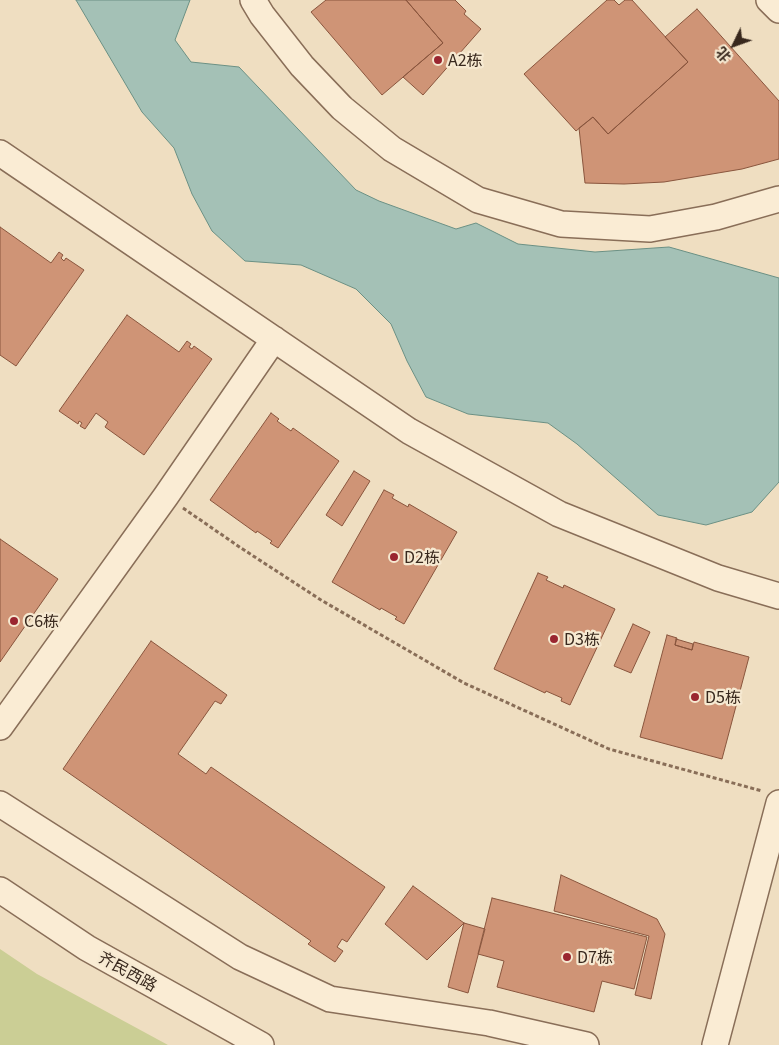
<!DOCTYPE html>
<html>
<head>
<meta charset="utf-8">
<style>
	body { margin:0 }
	#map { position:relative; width:779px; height:1045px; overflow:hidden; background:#efdec1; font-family:Georgia,"Noto Sans SC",serif }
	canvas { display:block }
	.north { position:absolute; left:709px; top:20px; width:50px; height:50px; -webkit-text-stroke:4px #f6e9d1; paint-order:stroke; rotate:228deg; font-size:14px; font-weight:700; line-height:20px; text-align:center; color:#38281d }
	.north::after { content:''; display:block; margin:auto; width:18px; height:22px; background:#38281d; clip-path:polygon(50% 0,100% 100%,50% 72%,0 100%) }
</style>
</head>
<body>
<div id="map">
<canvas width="779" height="1045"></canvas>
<div class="north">北</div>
</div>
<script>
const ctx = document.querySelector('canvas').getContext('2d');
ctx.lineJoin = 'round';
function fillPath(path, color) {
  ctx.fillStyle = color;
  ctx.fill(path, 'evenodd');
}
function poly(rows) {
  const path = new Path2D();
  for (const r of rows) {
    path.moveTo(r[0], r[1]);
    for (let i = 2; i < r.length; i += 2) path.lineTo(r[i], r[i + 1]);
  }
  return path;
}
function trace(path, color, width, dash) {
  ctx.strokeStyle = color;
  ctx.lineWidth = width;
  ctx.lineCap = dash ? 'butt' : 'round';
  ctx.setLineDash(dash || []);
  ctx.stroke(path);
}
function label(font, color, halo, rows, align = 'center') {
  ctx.font = font + ' Georgia,"Noto Sans SC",serif';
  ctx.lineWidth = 4.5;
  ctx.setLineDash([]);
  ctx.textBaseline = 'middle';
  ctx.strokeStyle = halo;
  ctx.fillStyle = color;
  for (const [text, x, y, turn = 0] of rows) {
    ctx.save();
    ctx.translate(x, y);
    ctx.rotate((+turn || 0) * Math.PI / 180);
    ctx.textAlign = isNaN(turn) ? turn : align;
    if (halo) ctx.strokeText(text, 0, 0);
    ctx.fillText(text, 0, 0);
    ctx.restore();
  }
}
const green = poly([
	[0,949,37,974,168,1045,0,1045]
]);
const water = poly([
	[76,0,190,0,175,40,191,62,239,67,356,190,379,201,456,229,476,223,518,244,595,252,669,247,779,278,779,482,752,512,706,525,658,515,577,444,548,423,468,414,426,397,407,361,391,324,356,289,301,265,245,261,212,231,192,194,174,148,142,112,76,0]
]);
const building = poly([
	[326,0,406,0,443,43,382,95,311,12,326,0],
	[406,0,455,0,466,11,464,14,481,29,423,95,403,77,443,43,406,0],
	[607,0,614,0,619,5,625,0,632,0,688,62,608,134,593,117,576,131,524,74,607,0],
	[697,9,779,101,779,159,742,169,664,182,624,184,585,183,579,128,593,117,608,134,688,62,665,37,697,9],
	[0,227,51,263,59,252,63,255,61,258,64,261,66,258,84,270,16,366,0,355,0,227],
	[127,315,179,352,187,341,191,344,189,347,192,349,194,346,212,359,144,455,105,427,108,422,96,413,85,429,80,426,82,423,79,421,78,424,59,411,127,315],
	[271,413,279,419,277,421,291,431,293,428,339,461,278,548,270,543,272,541,257,531,256,533,210,500,271,413],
	[354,471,370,481,342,526,326,515,354,471],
	[384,490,394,495,392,498,408,507,409,504,457,532,404,624,395,619,397,617,381,608,380,610,332,582,384,490],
	[0,539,58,579,0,662,0,539],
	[538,573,548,577,546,580,563,588,564,585,615,609,570,705,561,701,562,698,546,691,545,693,494,669,538,573],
	[633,624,650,632,631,673,614,666,633,624],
	[667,635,677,638,675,645,692,650,694,642,749,657,722,759,640,737,667,635],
	[676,639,693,644,692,650,675,645,676,639],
	[151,641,227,695,221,704,215,701,178,754,206,774,211,767,385,887,347,942,342,939,337,947,343,951,335,962,308,944,311,941,63,769,151,641],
	[561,875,657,919,665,934,651,999,635,995,649,936,554,911,561,875],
	[413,886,464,923,427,960,385,924,413,886],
	[492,898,647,937,634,989,602,981,594,1012,497,987,504,961,478,954,492,898],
	[464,923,485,929,468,993,448,987,464,923]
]);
const path = poly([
	[183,508,241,548,321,600,464,683,609,749,762,791]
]);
const minor = poly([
	[253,0,262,15,302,66,342,108,392,149,478,200,561,224,650,229,716,217,779,199],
	[769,0,779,10],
	[0,153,409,431,559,514,718,578,779,596],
	[0,727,166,496,274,339],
	[0,804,240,957,330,999,489,1023,586,1045],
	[0,890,87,948,261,1045],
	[715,1045,779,803]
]);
const markers = [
	[438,60,5,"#9a2630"],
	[394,557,5,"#9a2630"],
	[14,621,5,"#9a2630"],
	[554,639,5,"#9a2630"],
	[695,697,5,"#9a2630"],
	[567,957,5,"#9a2630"]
];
const poiNames = [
	["A2栋",448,60],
	["D2栋",404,557],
	["C6栋",24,621],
	["D3栋",564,639],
	["D5栋",705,697],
	["D7栋",577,957]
];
const streetNames = [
	["齐民西路",128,971,29]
];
fillPath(green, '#cbce95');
fillPath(water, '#a4c1b6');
trace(water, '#6b9084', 1);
fillPath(building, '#cf9476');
trace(building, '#89553d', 1);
trace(minor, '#896e58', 28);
trace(path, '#896e58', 3, [4, 2.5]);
trace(minor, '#faecd4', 25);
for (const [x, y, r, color] of markers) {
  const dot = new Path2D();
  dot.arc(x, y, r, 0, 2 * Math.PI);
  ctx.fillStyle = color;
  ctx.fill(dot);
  trace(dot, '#f6e9d1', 2);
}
label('16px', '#38281d', '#f6e9d1', poiNames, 'left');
label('16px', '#38281d', '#f6e9d1', streetNames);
</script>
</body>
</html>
